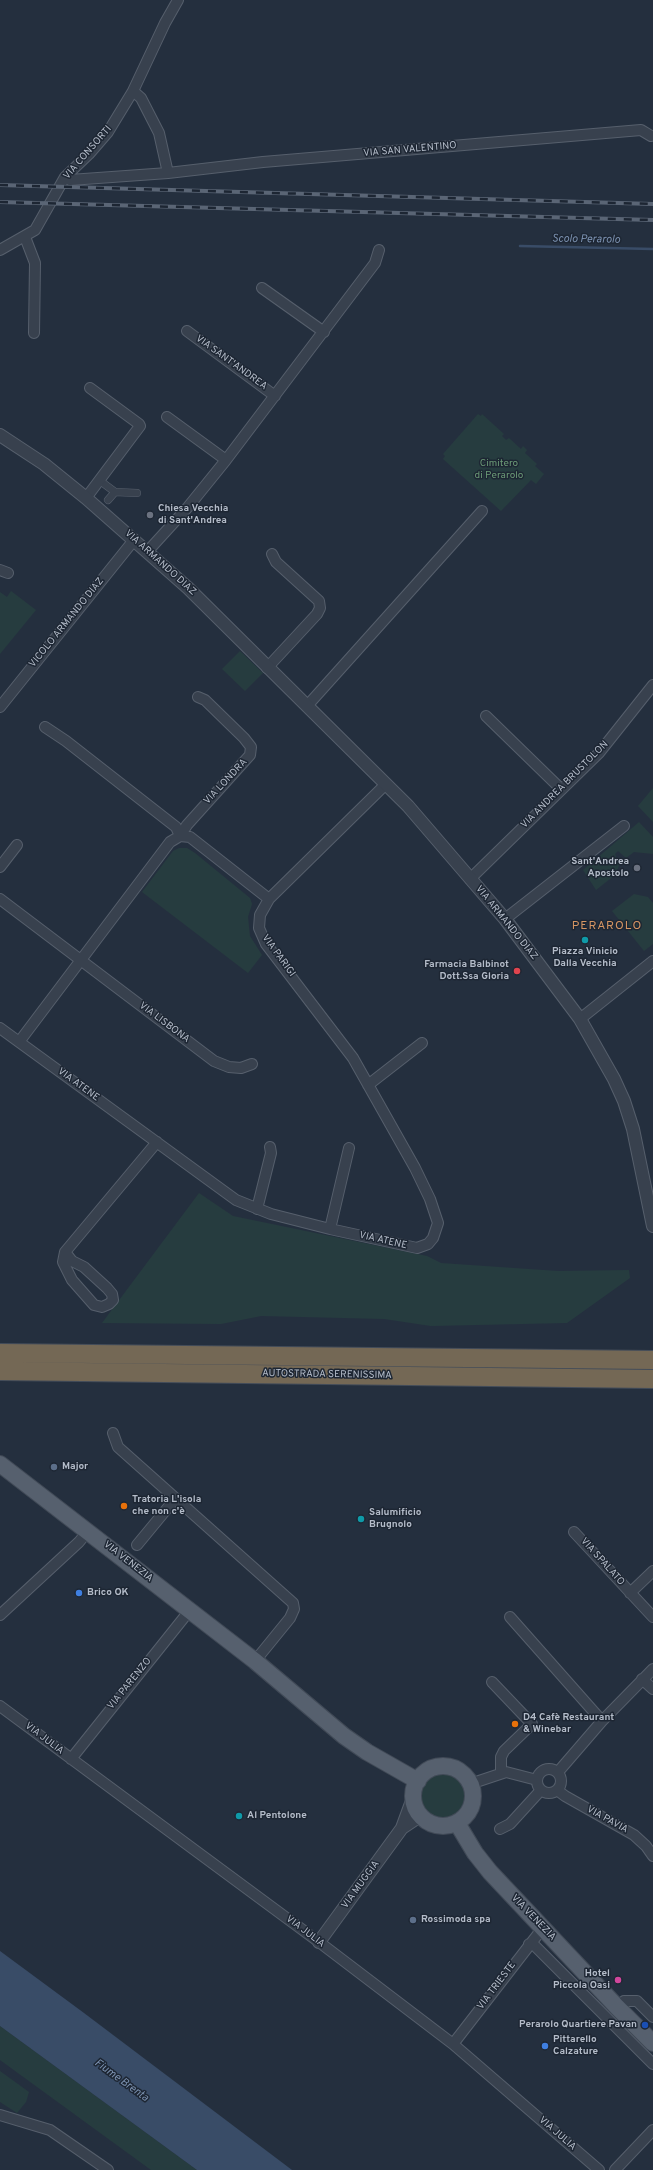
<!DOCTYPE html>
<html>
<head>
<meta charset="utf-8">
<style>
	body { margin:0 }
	canvas { display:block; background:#242f3e }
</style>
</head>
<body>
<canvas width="653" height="2170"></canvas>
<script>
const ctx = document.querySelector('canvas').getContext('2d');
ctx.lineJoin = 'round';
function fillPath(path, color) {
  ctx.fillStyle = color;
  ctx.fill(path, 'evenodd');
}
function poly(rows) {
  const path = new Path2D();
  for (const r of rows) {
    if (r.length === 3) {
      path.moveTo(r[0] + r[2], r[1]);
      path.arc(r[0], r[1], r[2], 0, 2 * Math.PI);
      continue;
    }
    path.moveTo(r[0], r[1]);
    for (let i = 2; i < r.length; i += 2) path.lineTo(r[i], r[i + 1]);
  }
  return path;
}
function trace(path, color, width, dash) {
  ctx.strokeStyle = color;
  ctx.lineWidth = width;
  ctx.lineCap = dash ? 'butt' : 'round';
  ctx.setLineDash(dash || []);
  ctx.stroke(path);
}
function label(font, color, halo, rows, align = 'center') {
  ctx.font = font + ' Overpass,sans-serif';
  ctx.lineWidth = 3;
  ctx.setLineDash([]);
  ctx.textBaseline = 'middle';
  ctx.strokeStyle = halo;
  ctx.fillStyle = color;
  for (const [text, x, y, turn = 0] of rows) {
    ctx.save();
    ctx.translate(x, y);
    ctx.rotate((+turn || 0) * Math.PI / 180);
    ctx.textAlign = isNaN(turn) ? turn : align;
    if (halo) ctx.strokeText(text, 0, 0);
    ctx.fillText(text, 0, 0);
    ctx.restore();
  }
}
const green = poly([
	[478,414,481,416,482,414,504,434,502,436,506,440,509,438,521,449,523,446,527,450,525,453,537,464,535,466,544,474,536,484,531,480,501,511,443,459,445,456,443,454],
	[11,591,36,610,0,654,0,592,7,597],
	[240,651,263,673,245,691,222,669],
	[653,788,653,822,638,806],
	[639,822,653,837,653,854,634,852,626,858,618,851,615,854,619,866,615,875,596,890,583,870],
	[179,848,187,848,195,853,250,898,252,904,248,917,250,936,262,955,248,973,142,892,173,851],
	[634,894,648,897,653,903,653,944,644,951,612,911],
	[199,1193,233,1216,427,1256,441,1263,558,1271,629,1270,630,1278,567,1323,431,1326,384,1319,261,1316,221,1324,102,1323],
	[443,1796,24],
	[0,2026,197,2170,151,2170,0,2060],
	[0,2071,29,2092,26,2102,17,2113,0,2102]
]);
const water = poly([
	[0,1951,84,2013,292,2170,197,2170,0,2026]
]);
const stream = poly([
	[520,246,653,249]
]);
const pedestrian = poly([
	[103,483,115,492],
	[108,500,115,492,137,493]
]);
const minor = poly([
	[133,91,141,98,159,133,168,173],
	[70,180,168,173,263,162,641,130,651,136],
	[25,237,35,263,34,333],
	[0,250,35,230,65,177,89,154,108,132,133,91,165,23,178,0],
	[262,288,324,332],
	[187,331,275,396],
	[167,417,226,460],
	[86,498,140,426,139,424,90,388],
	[147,552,188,507,226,460,375,263,379,250],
	[0,570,8,573],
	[267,668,317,614,320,608,319,601,276,562,272,554],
	[307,706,482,511],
	[0,707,134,540],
	[486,716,561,789],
	[45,727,66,741,176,827,180,836,190,837,269,899],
	[0,867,17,845],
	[470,879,599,753,653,685],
	[0,899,214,1061,229,1067,241,1068,252,1064],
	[505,919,624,826],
	[580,1019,653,961],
	[0,1028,236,1200,271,1214,330,1229,417,1248,428,1244,433,1238,438,1223,430,1199,415,1168,353,1058,266,944,259,928,260,915,269,899,386,784],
	[19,1042,170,842,180,836,187,825,250,755,251,747,244,738,205,700,198,697],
	[368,1085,422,1043],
	[257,1209,271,1153,270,1147],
	[330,1229,349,1148],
	[65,1252,72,1261,84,1267,107,1288,112,1294,113,1300,109,1304,102,1307,94,1305,72,1280,63,1262,65,1252,157,1142],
	[113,1433,118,1447,293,1603,294,1609,290,1618,255,1661],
	[574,1532,653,1617],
	[137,1545,175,1499],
	[630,1593,653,1571],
	[0,1615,79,1542,88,1531],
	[510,1617,602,1721],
	[642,1679,653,1689],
	[492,1682,532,1724,504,1751,501,1757,501,1772],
	[0,1706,319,1942,453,2044,599,2170],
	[71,1759,190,1610],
	[549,1781,12],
	[558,1772,602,1721,653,1669],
	[470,1784,506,1772,537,1780],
	[557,1790,565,1796,634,1835,646,1846,653,1856],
	[500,1829,510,1824,541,1790],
	[529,1944,535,1946,653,2064],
	[617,2007,624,2001,637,2001,653,2017],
	[453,2044,542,1929],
	[0,2115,50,2130,108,2170],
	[615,2170,653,2130]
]);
const tertiary = poly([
	[0,435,44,464,86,498,188,588,408,806,505,919,580,1019,614,1079,624,1101,633,1129,653,1226],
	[402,1828,417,1818,423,1818],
	[319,1942,402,1828,413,1798]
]);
const primary = poly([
	[0,1464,255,1661,344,1736,367,1752,418,1781],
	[443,1796,30],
	[457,1823,475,1853,490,1872,617,2007,653,2043]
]);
const motorway = poly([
	[0,1353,653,1360],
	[0,1371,653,1379]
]);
const rail = poly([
	[0,185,653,204],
	[0,202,653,220]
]);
const markers = [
	[150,515,4,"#6b7280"],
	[637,868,4,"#6b7280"],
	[585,940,4,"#0f9aa8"],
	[517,971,4,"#e0444e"],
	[54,1467,4,"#5c6f8a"],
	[124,1506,4,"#e8710a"],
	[361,1519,4,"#0f9aa8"],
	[79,1593,4,"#3f7fe0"],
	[515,1724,4,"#e8710a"],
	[239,1816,4,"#0f9aa8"],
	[413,1920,4,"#5c6f8a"],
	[618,1980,4,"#d1479c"],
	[645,2025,4,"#1a4fb4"],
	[545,2046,4,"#3f7fe0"]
];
const streetNames = [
	["VIA SAN VALENTINO",410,150,-5],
	["VIA CONSORTI",88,153,-49],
	["VIA SANT'ANDREA",231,363,36],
	["VIA ARMANDO DIAZ",160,563,42],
	["VICOLO ARMANDO DIAZ",67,623,-51],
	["VIA LONDRA",226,782,-47],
	["VIA ANDREA BRUSTOLON",565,785,-45],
	["VIA ARMANDO DIAZ",506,923,51],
	["VIA PARIGI",278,956,54],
	["VIA LISBONA",164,1023,37],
	["VIA ATENE",78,1085,36],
	["VIA ATENE",383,1241,13],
	["AUTOSTRADA SERENISSIMA",327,1375,1],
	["VIA VENEZIA",128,1562,38],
	["VIA SPALATO",602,1562,48],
	["VIA PARENZO",130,1684,-51],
	["VIA JULIA",44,1739,37],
	["VIA PAVIA",607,1820,29],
	["VIA MUGGIA",361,1885,-54],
	["VIA VENEZIA",533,1918,46],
	["VIA JULIA",305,1932,37],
	["VIA TRIESTE",497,1986,-53],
	["VIA JULIA",557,2134,41]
];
const parkNames = [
	["Cimitero",499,464],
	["di Perarolo",499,476]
];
const poiNames = [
	["Chiesa Vecchia",158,509],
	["di Sant'Andrea",158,521],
	["Sant'Andrea",629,862,"right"],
	["Apostolo",629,874,"right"],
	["Piazza Vinicio",585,952,"center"],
	["Dalla Vecchia",585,964,"center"],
	["Farmacia Balbinot",509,965,"right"],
	["Dott.Ssa Gloria",509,977,"right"],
	["Major",62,1467],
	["Tratoria L'isola",132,1500],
	["che non c'è",132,1512],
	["Salumificio",369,1513],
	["Brugnolo",369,1525],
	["Brico OK",87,1593],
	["D4 Cafè Restaurant",523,1718],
	["& Winebar",523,1730],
	["Al Pentolone",247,1816],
	["Rossimoda spa",421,1920],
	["Hotel",610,1974,"right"],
	["Piccola Oasi",610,1986,"right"],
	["Perarolo Quartiere Pavan",637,2025,"right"],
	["Pittarello",553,2040],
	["Calzature",553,2052]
];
const waterNames = [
	["Scolo Perarolo",586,240,1],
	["Fiume Brenta",121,2081,36]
];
const quarterNames = [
	["PERAROLO",607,927]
];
fillPath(green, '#263c3f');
fillPath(water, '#394c67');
trace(stream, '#394c67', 2.5);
trace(pedestrian, '#565f6c', 8);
trace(minor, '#565f6c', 12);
trace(tertiary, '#565f6c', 14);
trace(primary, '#414a57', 18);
trace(motorway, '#434c59', 20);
trace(pedestrian, '#38414e', 7);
trace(minor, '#38414e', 10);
trace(tertiary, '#38414e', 12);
trace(primary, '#56606e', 16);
trace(motorway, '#746855', 18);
trace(rail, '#5a6575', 4);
trace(rail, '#1d2633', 2.5, [8]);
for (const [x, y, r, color] of markers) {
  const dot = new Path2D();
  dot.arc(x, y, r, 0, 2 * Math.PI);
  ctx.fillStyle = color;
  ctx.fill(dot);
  trace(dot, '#1d2633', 1.5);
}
label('10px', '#b4bcc9', '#1d2633', streetNames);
label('10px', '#6b9a76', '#1d2633', parkNames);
label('bold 10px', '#b4bcc9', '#1d2633', poiNames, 'left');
label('italic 11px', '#7c92b1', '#1d2633', waterNames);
ctx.letterSpacing = '1px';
label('12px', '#d59563', '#1d2633', quarterNames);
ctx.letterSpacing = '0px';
</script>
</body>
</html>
